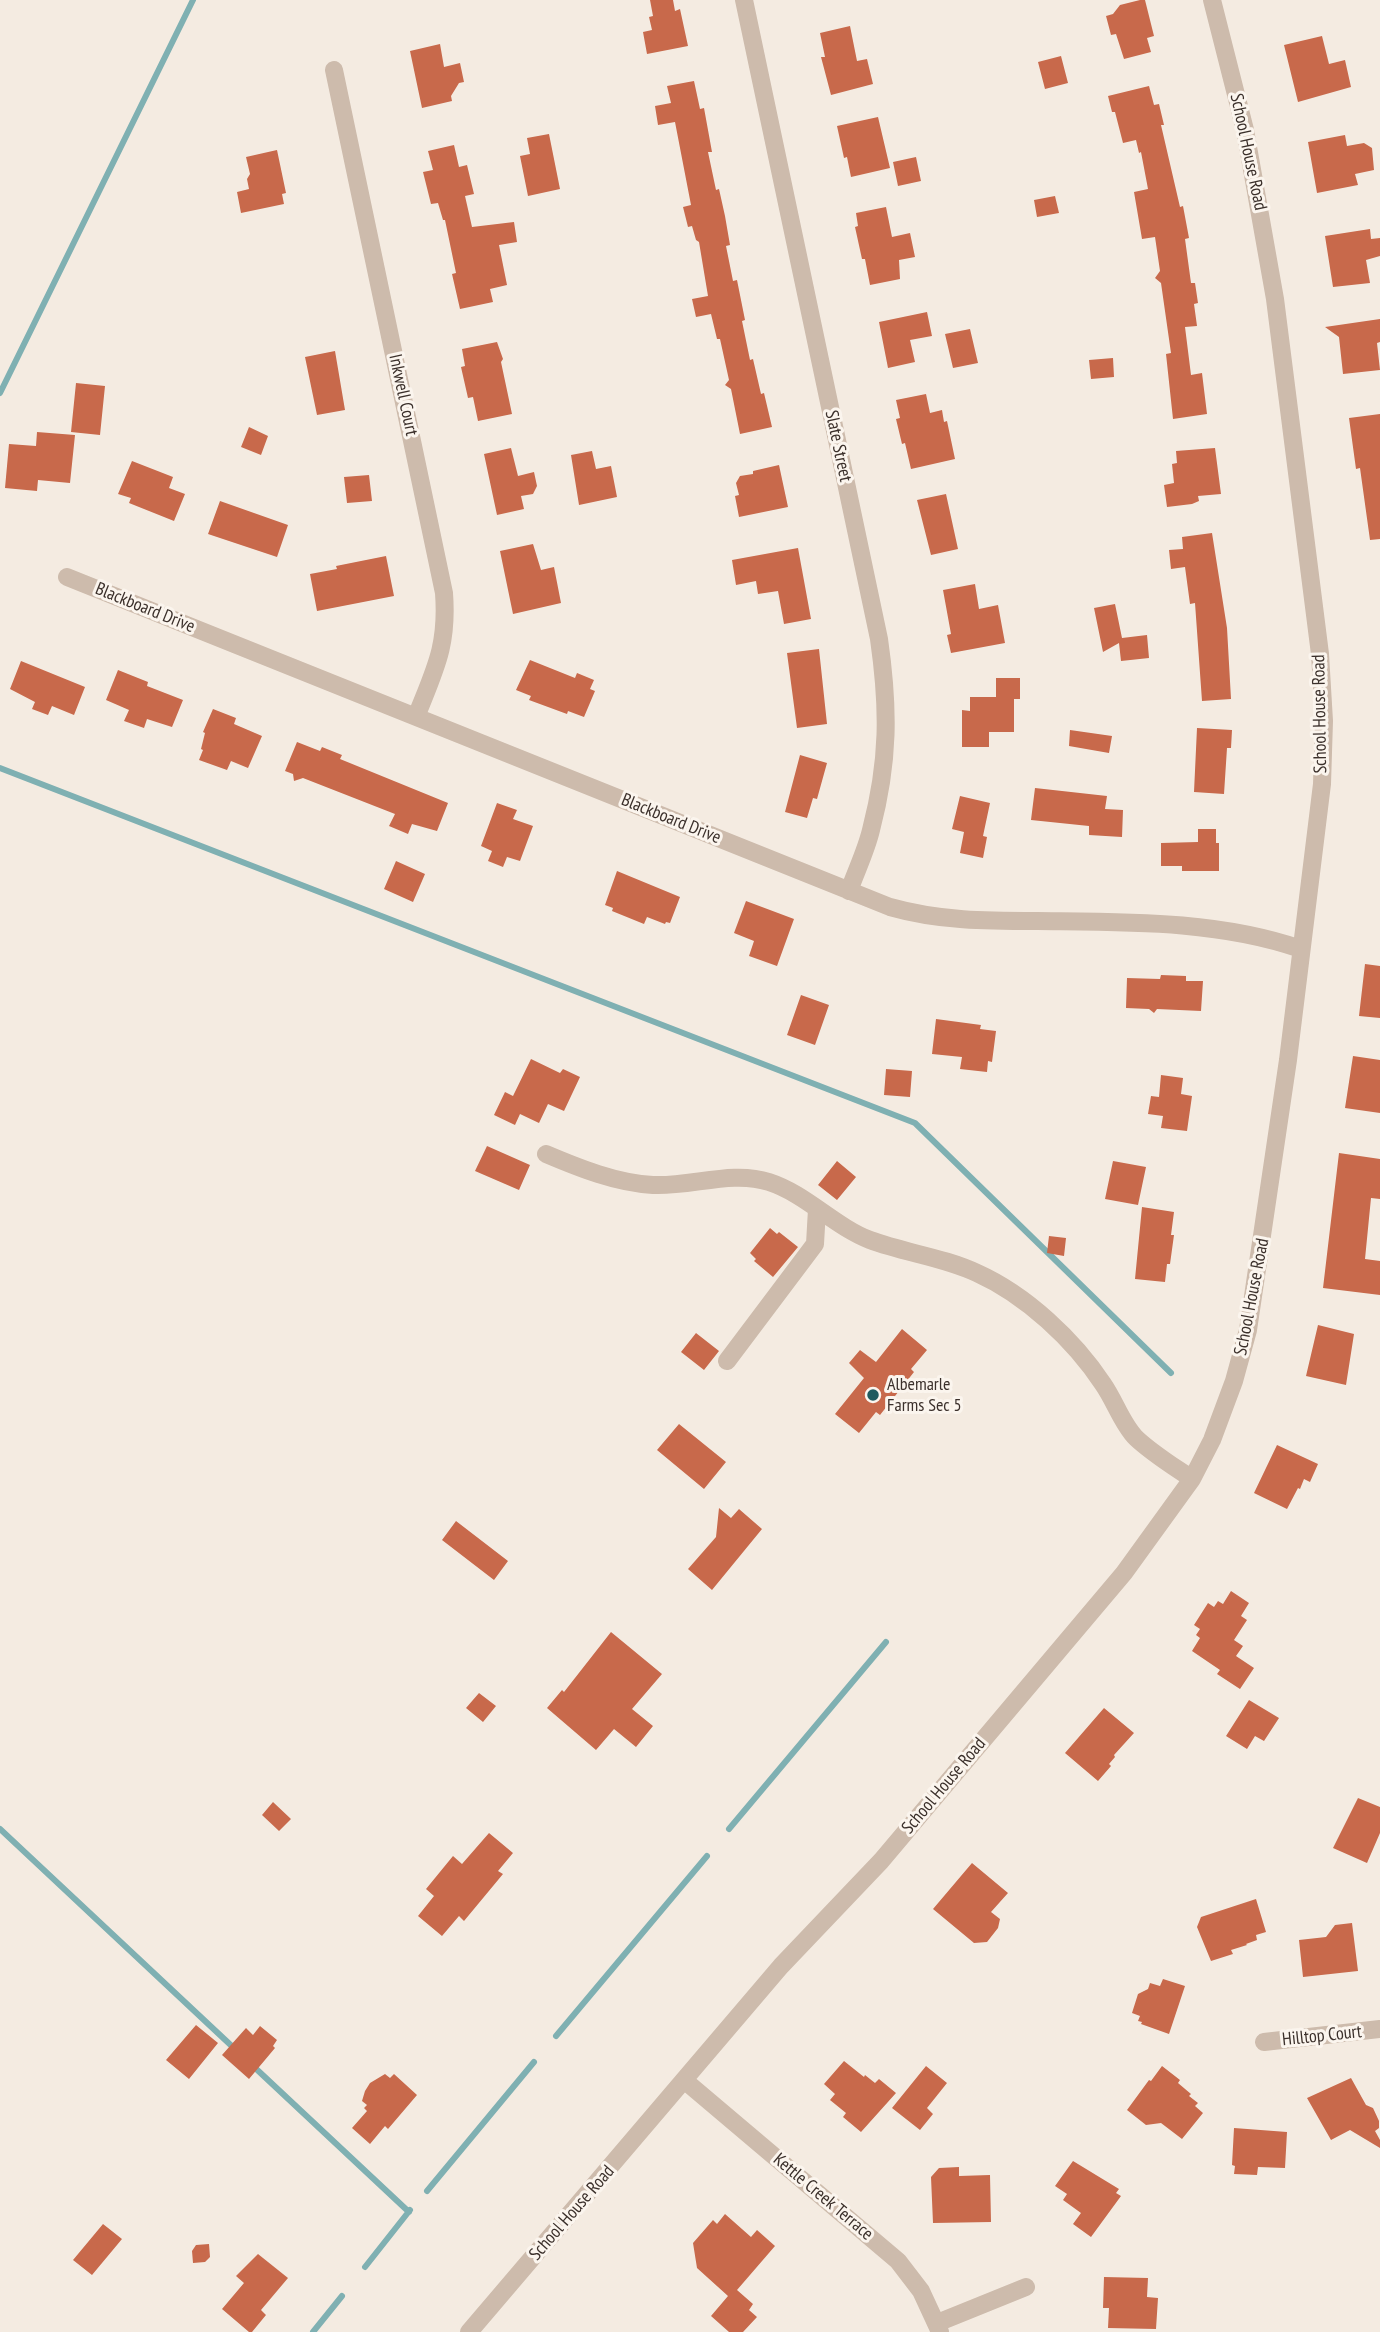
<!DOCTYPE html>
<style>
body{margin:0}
canvas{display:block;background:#f4ebe1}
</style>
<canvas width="1380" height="2332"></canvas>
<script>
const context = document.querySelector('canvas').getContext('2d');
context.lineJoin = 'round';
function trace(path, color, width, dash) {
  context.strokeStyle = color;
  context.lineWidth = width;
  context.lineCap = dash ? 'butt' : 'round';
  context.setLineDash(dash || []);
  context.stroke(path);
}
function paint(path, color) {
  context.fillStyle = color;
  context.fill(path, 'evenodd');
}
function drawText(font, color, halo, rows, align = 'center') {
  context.font = font + ' "PT Sans Narrow",sans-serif';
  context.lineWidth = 6;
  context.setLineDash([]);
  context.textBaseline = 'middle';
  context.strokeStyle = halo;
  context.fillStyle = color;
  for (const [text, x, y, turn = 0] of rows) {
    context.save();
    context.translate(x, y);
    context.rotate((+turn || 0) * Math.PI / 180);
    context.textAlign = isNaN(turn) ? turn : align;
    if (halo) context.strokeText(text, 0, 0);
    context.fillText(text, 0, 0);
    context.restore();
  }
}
trace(new Path2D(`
 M 0,393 L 193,0
 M 0,768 L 915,1123 L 1171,1373
 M 0,1829 L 236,2050
 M 729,1829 L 886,1642
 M 556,2036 L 707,1856
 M 252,2065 L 409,2212
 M 427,2191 L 534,2062
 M 365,2267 L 410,2210
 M 313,2332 L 342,2296`), '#7fb0b2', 6);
paint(new Path2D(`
 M 650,0 L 673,0 L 675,11 L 680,9 L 688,46 L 647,54 L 643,32 L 652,30 L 649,17 L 653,16 Z
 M 1140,0 L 1145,0 L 1154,36 L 1147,38 L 1151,52 L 1124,59 L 1116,34 L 1111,35 L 1106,16 L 1113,14 L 1120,5 Z
 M 850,26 L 857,61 L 867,59 L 873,84 L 831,95 L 821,57 L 825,57 L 820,33 Z
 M 1322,36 L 1329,64 L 1345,60 L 1351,87 L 1298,102 L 1284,45 Z
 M 440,44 L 444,67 L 460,63 L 464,82 L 459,83 L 451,96 L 452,101 L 422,108 L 410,51 Z
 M 1061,56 L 1068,83 L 1045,89 L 1038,62 Z
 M 694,81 L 700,109 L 704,108 L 712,152 L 708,152 L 716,190 L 719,189 L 725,216 L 730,245 L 726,246 L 733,281 L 737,280 L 745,320 L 742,321 L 750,360 L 753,359 L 761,394 L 764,393 L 772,427 L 740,434 L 731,389 L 725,385 L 729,380 L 720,339 L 717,339 L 711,314 L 696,317 L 692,299 L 708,296 L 699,242 L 696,240 L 692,226 L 688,227 L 683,207 L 691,205 L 675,122 L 658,125 L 655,106 L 671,103 L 667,86 Z
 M 1149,86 L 1154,105 L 1159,104 L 1164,125 L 1161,125 L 1180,207 L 1183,206 L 1189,238 L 1185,239 L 1191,283 L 1195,283 L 1198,303 L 1194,304 L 1197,326 L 1185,327 L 1191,375 L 1202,373 L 1207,414 L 1173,419 L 1166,354 L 1171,353 L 1161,283 L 1155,278 L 1160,271 L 1155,237 L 1142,239 L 1134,192 L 1148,189 L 1141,152 L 1139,153 L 1136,140 L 1123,143 L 1115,112 L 1112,112 L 1108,96 Z
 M 878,117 L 890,168 L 851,177 L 847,157 L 844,158 L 837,126 Z
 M 549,134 L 560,189 L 528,196 L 520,156 L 530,154 L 527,138 Z
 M 1345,135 L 1347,146 L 1364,143 L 1372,148 L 1374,170 L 1355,174 L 1358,185 L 1317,193 L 1308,142 Z
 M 454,145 L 459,167 L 467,165 L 474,194 L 465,196 L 472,227 L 514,222 L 517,242 L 499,245 L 507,285 L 490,289 L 493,302 L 460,309 L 452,274 L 456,273 L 445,220 L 443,220 L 438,203 L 431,204 L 423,172 L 433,170 L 428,151 Z
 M 277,150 L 286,193 L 282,194 L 284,204 L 241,213 L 237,192 L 249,189 L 247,179 L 250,174 L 246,157 Z
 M 916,157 L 921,181 L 898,186 L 893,162 Z
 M 1055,196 L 1059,213 L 1037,217 L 1034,200 Z
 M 886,207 L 892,237 L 910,233 L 915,257 L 899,260 L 900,279 L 870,285 L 865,259 L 862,259 L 855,227 L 858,226 L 856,213 Z
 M 1370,229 L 1371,239 L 1380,238 L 1380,256 L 1366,260 L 1370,283 L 1333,287 L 1325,236 Z
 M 927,312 L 932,336 L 910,340 L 915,362 L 888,368 L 879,322 Z
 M 1380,319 L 1380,342 L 1377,343 L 1380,370 L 1343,374 L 1339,337 L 1325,327 Z
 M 970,329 L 978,363 L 953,368 L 945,334 Z
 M 497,342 L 503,359 L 501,362 L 512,414 L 478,421 L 473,397 L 468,398 L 461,367 L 465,366 L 462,349 Z
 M 335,351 L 345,410 L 317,415 L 305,357 Z
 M 1113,358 L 1114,377 L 1091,379 L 1089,360 Z
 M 76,383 L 105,386 L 100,435 L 71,432 Z
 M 926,394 L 930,413 L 942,410 L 944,422 L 947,421 L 955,459 L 911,469 L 905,443 L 902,444 L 896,419 L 900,418 L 896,400 Z
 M 1380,414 L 1380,539 L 1370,540 L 1360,468 L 1356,469 L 1349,418 Z
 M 249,427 L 268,436 L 261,455 L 241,447 Z
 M 37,432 L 75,435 L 70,483 L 38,480 L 37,491 L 5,488 L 9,444 L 36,446 Z
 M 511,448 L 518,476 L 534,472 L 537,486 L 533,494 L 521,496 L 524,509 L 497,515 L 484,454 Z
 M 1215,448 L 1221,494 L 1198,496 L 1199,501 L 1192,504 L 1167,507 L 1164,485 L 1174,483 L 1172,464 L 1177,463 L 1176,451 Z
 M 592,451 L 596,469 L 611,466 L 617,497 L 579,505 L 571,455 Z
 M 132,461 L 173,477 L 169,488 L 185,494 L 174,521 L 129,503 L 131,498 L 118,494 Z
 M 779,465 L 788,507 L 739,517 L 735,496 L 739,495 L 736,483 L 740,476 L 753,474 L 753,471 Z
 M 369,475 L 372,501 L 347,503 L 344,477 Z
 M 946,494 L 958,549 L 931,555 L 917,500 Z
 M 220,501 L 288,525 L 277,557 L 208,534 Z
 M 1212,533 L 1227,628 L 1231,699 L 1202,701 L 1195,603 L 1190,604 L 1185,567 L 1171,569 L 1169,550 L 1183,549 L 1182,537 Z
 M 533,544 L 541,570 L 554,567 L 561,603 L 513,614 L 500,551 Z
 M 798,548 L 811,619 L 784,624 L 778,591 L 758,594 L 756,581 L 736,585 L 732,560 Z
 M 386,556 L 394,596 L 317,611 L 310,574 L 337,569 L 336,566 Z
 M 975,584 L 979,609 L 998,605 L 1005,643 L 951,653 L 947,635 L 951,634 L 943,590 Z
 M 1115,604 L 1122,638 L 1147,635 L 1149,658 L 1121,661 L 1119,643 L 1103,652 L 1094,608 Z
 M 819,649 L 827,724 L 797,728 L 787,653 Z
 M 530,660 L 575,678 L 577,673 L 594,680 L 590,689 L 595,691 L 584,717 L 568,711 L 567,714 L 529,700 L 531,696 L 516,690 Z
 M 21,661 L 85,687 L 74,715 L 52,706 L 48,715 L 32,709 L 35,702 L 10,689 Z
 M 118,670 L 148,682 L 147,686 L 183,700 L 172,727 L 147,719 L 144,728 L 124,721 L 129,710 L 106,700 Z
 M 996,678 L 1020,678 L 1020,699 L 1014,699 L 1014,732 L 989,732 L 989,747 L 962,747 L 962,710 L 970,711 L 970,697 L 996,697 Z
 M 213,709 L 236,718 L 234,724 L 262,736 L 248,768 L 231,761 L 227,770 L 199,760 L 203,750 L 201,749 L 205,733 L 203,732 Z
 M 1197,728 L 1232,730 L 1231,748 L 1227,748 L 1224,794 L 1194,792 Z
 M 1070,730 L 1112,736 L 1109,753 L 1069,746 Z
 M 297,742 L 320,751 L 322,747 L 342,755 L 340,759 L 448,803 L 437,831 L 412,824 L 408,834 L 389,826 L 395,814 L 303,778 L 294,781 L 293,774 L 285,771 Z
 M 800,755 L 827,763 L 817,799 L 813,798 L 807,818 L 785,812 Z
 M 1035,788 L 1107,796 L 1105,809 L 1123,810 L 1122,837 L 1089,835 L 1089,826 L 1031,820 Z
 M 960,796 L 990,803 L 983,836 L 987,837 L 983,858 L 960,853 L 964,832 L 952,829 Z
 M 497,803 L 517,810 L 513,819 L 533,826 L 520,861 L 507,857 L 503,867 L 488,861 L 492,851 L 481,846 Z
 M 1198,829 L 1216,829 L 1216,843 L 1219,843 L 1219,871 L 1182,871 L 1182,866 L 1161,866 L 1161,843 L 1198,842 Z
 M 396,861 L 425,874 L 413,902 L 384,889 Z
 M 617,871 L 680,897 L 670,923 L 666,922 L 665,924 L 647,917 L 644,924 L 612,911 L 613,908 L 605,905 Z
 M 746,901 L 794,919 L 777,966 L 749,956 L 754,941 L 734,933 Z
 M 1365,964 L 1380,966 L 1380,1018 L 1359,1016 Z
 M 1161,975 L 1186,976 L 1186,981 L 1203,981 L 1201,1011 L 1157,1009 L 1154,1013 L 1149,1009 L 1126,1008 L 1127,978 L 1160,979 Z
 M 801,995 L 829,1005 L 815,1045 L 787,1035 Z
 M 936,1019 L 981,1025 L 980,1029 L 996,1031 L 992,1062 L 988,1061 L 987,1072 L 960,1069 L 962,1057 L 932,1054 Z
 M 1353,1056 L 1380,1060 L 1380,1113 L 1345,1108 Z
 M 531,1059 L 560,1073 L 563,1069 L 580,1077 L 564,1111 L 548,1104 L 539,1123 L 520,1114 L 515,1125 L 494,1115 L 505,1092 L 513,1096 Z
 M 886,1069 L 912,1071 L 910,1097 L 884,1095 Z
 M 1161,1075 L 1183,1078 L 1181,1094 L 1192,1096 L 1187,1131 L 1161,1128 L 1163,1116 L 1148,1114 L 1151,1096 L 1159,1097 Z
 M 487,1146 L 530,1165 L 519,1190 L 475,1171 Z
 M 1339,1153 L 1380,1159 L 1380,1199 L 1371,1198 L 1365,1259 L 1380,1261 L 1380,1295 L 1323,1288 Z
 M 837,1161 L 856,1177 L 837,1200 L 818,1185 Z
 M 1113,1161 L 1146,1167 L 1138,1205 L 1105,1199 Z
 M 1142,1207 L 1174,1212 L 1171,1235 L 1174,1235 L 1170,1264 L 1167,1264 L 1165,1282 L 1135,1279 Z
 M 770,1228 L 777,1234 L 779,1232 L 798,1247 L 773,1277 L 754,1261 L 756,1259 L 750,1253 Z
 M 1049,1236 L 1066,1238 L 1064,1256 L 1047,1253 Z
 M 1318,1325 L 1354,1334 L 1346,1385 L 1306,1376 Z
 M 902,1329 L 927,1350 L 911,1369 L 914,1372 L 880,1415 L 876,1412 L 859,1433 L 835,1414 L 864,1378 L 849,1363 L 860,1350 L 876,1362 Z
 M 696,1333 L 719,1351 L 704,1370 L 681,1352 Z
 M 679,1424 L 726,1462 L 704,1489 L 657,1450 Z
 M 1277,1445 L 1318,1464 L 1310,1482 L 1304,1479 L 1300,1489 L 1298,1488 L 1287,1509 L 1254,1493 Z
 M 719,1508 L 731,1518 L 739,1509 L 762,1529 L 712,1590 L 688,1569 L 716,1537 Z
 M 456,1521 L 508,1561 L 494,1580 L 442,1540 Z
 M 1231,1591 L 1249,1603 L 1241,1616 L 1247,1620 L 1234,1640 L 1243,1646 L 1236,1656 L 1254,1668 L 1240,1689 L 1217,1674 L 1220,1670 L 1192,1651 L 1200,1638 L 1196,1635 L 1200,1629 L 1194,1625 L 1208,1603 L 1214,1607 L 1218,1601 L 1223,1604 Z
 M 611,1632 L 662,1674 L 632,1709 L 653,1726 L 636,1747 L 614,1729 L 596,1750 L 547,1708 L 562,1690 L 564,1692 Z
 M 479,1693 L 496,1706 L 483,1722 L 466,1708 Z
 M 1249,1700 L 1279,1718 L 1264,1741 L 1255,1736 L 1247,1749 L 1226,1736 Z
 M 1104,1708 L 1134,1733 L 1114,1755 L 1115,1757 L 1109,1764 L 1111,1766 L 1098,1781 L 1065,1753 Z
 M 1358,1798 L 1380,1807 L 1380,1833 L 1367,1863 L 1333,1848 Z
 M 273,1802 L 291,1819 L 279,1831 L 262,1815 Z
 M 489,1833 L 513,1853 L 498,1871 L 503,1874 L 464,1921 L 459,1916 L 442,1936 L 418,1916 L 434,1896 L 426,1889 L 453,1856 L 462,1864 Z
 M 972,1863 L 1008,1893 L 991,1912 L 1000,1919 L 998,1928 L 987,1942 L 974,1943 L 933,1909 Z
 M 1256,1899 L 1266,1932 L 1256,1935 L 1257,1940 L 1246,1944 L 1247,1945 L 1231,1950 L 1233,1954 L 1211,1961 L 1197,1927 L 1201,1917 Z
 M 1352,1923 L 1358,1971 L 1303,1977 L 1299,1940 L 1326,1937 L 1335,1925 Z
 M 1163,1979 L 1185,1986 L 1169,2034 L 1141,2024 L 1142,2022 L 1138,2021 L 1140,2016 L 1132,2013 L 1138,1994 L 1148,1989 L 1150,1983 L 1160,1986 Z
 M 196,2025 L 218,2043 L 189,2079 L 166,2060 Z
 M 260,2026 L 277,2040 L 273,2046 L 275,2048 L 249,2079 L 222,2055 L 246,2028 L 253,2035 Z
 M 844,2061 L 864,2077 L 865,2075 L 875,2083 L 879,2079 L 896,2093 L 861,2132 L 843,2117 L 846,2113 L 830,2100 L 835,2094 L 824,2084 Z
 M 926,2066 L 947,2083 L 927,2108 L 933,2114 L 920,2130 L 892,2108 Z
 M 1162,2066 L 1180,2080 L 1178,2083 L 1191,2094 L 1189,2096 L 1198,2103 L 1195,2106 L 1203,2113 L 1182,2139 L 1161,2123 L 1146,2125 L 1127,2110 L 1149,2080 L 1151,2081 Z
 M 385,2074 L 390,2078 L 394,2074 L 417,2095 L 388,2129 L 385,2126 L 370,2144 L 352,2128 L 367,2111 L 364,2108 L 367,2105 L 362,2101 L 365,2091 L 370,2083 Z
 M 1351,2078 L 1366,2105 L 1373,2108 L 1379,2121 L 1379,2128 L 1375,2131 L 1380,2140 L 1380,2148 L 1350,2130 L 1331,2140 L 1307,2098 Z
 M 1234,2128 L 1287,2132 L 1285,2168 L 1258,2167 L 1257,2175 L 1234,2174 L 1235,2166 L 1232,2165 Z
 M 1073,2161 L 1119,2189 L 1116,2193 L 1121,2196 L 1091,2237 L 1073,2224 L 1081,2213 L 1063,2200 L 1067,2194 L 1055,2186 Z
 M 959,2167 L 959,2176 L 990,2175 L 991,2222 L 933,2223 L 931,2177 L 939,2168 Z
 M 725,2214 L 751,2237 L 757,2230 L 775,2246 L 737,2290 L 753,2304 L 749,2310 L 757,2317 L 743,2332 L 729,2332 L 711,2316 L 728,2296 L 697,2268 L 693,2243 L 713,2220 L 717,2224 Z
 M 103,2224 L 122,2239 L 92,2275 L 73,2260 Z
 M 209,2244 L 210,2257 L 205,2262 L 193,2263 L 192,2251 L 196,2245 Z
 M 258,2254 L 288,2278 L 261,2310 L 266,2315 L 252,2332 L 249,2332 L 222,2309 L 244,2283 L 236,2276 Z
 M 1104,2277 L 1148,2278 L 1147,2297 L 1158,2298 L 1156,2329 L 1108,2328 L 1109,2308 L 1103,2308 Z`), '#c8694b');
trace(new Path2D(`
 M 744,0 L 879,639 C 889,709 889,761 871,830 C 866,851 856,871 849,891
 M 334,70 L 444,593 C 448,646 435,669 416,717
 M 67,577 L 890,907 C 939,921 987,921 1037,921 C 1125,922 1217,920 1301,949
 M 546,1154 C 579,1168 616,1183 653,1185 C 691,1187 732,1170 769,1182 C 806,1194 834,1226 870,1240 C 905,1253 943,1257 977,1273 C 1026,1295 1074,1340 1103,1384 C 1115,1401 1122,1424 1136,1438 C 1153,1454 1173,1466 1192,1479
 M 727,1361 L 815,1244 L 817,1209
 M 1264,2042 L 1380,2029
 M 684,2080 L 898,2261 L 921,2291 L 940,2332
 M 937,2323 L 1026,2287
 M 469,2332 L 781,1966 L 881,1861 L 1124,1573 L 1192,1479 L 1212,1440 L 1234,1381 L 1248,1330 L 1288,1060 L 1322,784 L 1324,721 L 1320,654 L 1275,299 L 1245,130 L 1212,0`), '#cdbbac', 18);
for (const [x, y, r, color] of [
 [873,1395,7,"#1f5a5e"]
]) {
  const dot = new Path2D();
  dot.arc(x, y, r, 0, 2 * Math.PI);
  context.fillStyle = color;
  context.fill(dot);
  trace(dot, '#fbf5ee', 2.5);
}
drawText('18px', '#3b302b', '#fbf5ee', [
 ["School House Road",1248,152,78],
 ["Inkwell Court",403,395,78],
 ["Slate Street",838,446,78],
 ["Blackboard Drive",145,608,22],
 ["School House Road",1320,714,-91],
 ["Blackboard Drive",671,819,22],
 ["School House Road",1252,1297,-79],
 ["School House Road",944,1786,-50],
 ["Hilltop Court",1322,2036,-6],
 ["Kettle Creek Terrace",823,2197,40],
 ["School House Road",572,2213,-49]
]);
drawText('18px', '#3b302b', '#fbf5ee', [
 ["Albemarle",887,1385],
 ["Farms Sec 5",887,1406]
], 'left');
</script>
